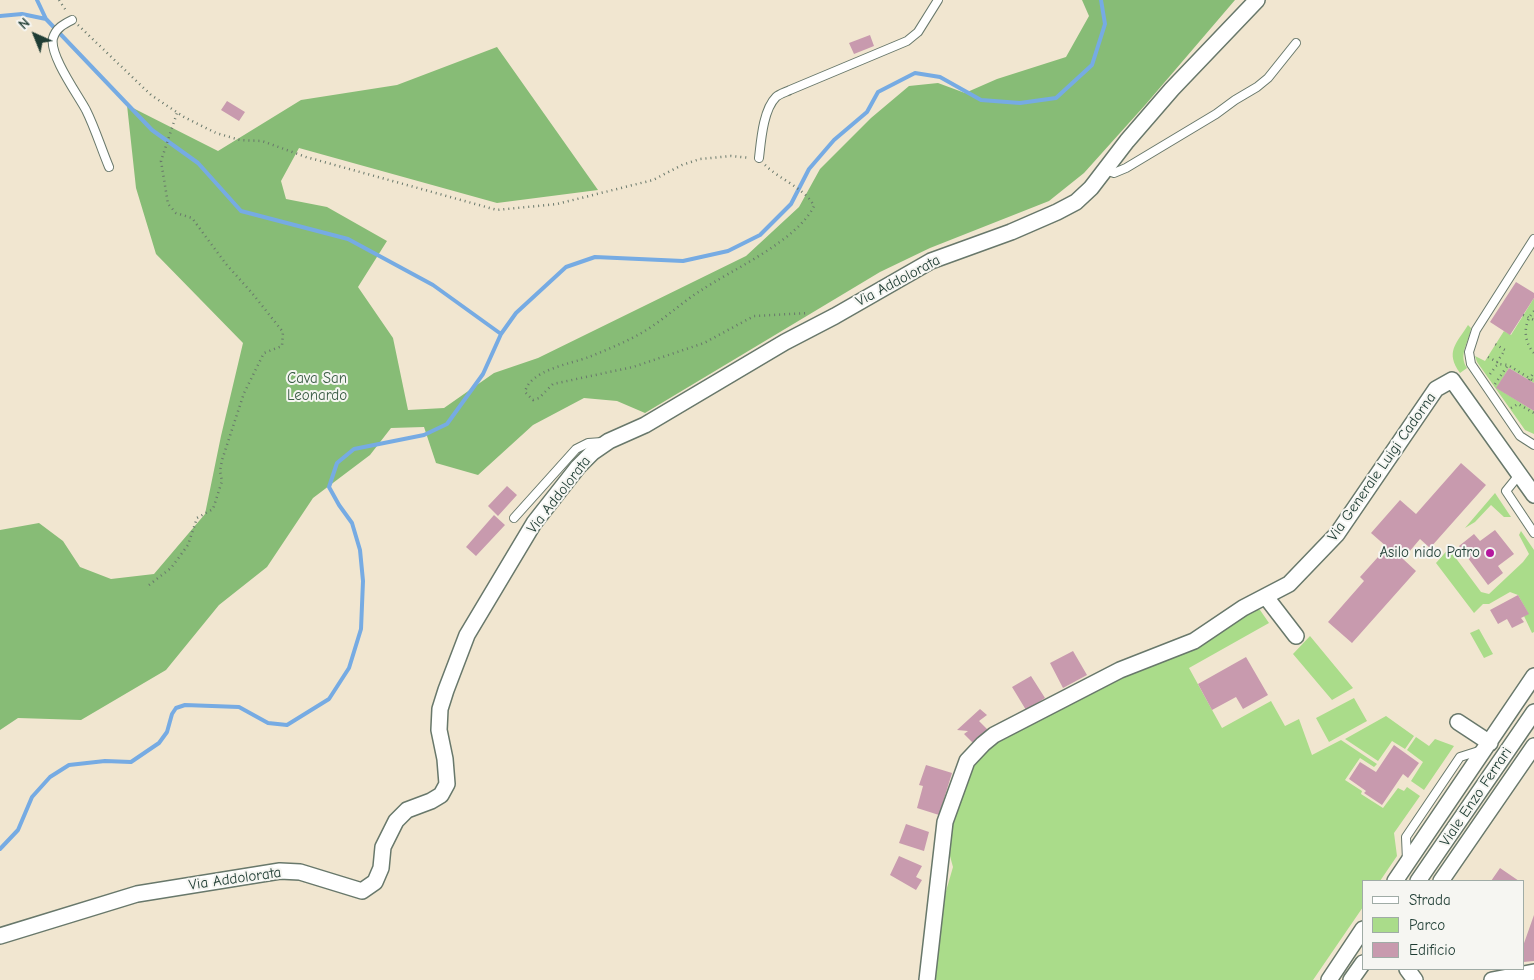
<!DOCTYPE html>
<style>
body{margin:0}
#map{position:relative;width:1534px;height:980px;overflow:hidden;background:#f1e6d0;font-family:"Comic Neue",sans-serif}
canvas{display:block}
.legend{position:absolute;left:1362px;top:880px;width:162px;height:90px;box-sizing:border-box;background:#f6f6f2;border:1px solid #a0aca6;margin:0;padding:6px 9px;list-style:none;font-size:15px;color:#1f3d34}
.legend li{display:flex;align-items:center;gap:10px;height:25px}
.legend b{width:25px;border:1px solid #a0aca6}
.north{position:absolute;left:10px;top:10px;width:50px;height:50px;-webkit-text-stroke:4px #f6f6f2;paint-order:stroke;rotate:316deg;font-size:14px;font-weight:700;line-height:20px;text-align:center;color:#1f3d34}
.north::after{content:'';display:block;margin:auto;width:18px;height:22px;background:#1f3d34;clip-path:polygon(50% 0,100% 100%,50% 72%,0 100%)}
</style>
<div id="map">
<canvas width="1534" height="980"></canvas>
<ul class="legend">
<li><b style="height:6px;background:#fff"></b>Strada</li>
<li><b style="height:14px;background:#aadc8a"></b>Parco</li>
<li><b style="height:14px;background:#c89aae"></b>Edificio</li>
</ul>
<div class="north">N</div>
</div>
<script>
const context = document.querySelector('canvas').getContext('2d');
context.lineJoin = 'round';
function paint(path, color) {
  context.fillStyle = color;
  context.fill(path, 'evenodd');
}
function trace(path, color, width, dash) {
  context.strokeStyle = color;
  context.lineWidth = width;
  context.lineCap = dash ? 'butt' : 'round';
  context.setLineDash(dash || []);
  context.stroke(path);
}
function drawText(font, color, halo, rows, align = 'center') {
  context.font = font + ' "Comic Neue",sans-serif';
  context.lineWidth = 4;
  context.setLineDash([]);
  context.textBaseline = 'middle';
  context.strokeStyle = halo;
  context.fillStyle = color;
  for (const [text, x, y, turn = 0] of rows) {
    context.save();
    context.translate(x, y);
    context.rotate((+turn || 0) * Math.PI / 180);
    context.textAlign = isNaN(turn) ? turn : align;
    if (halo) context.strokeText(text, 0, 0);
    context.fillText(text, 0, 0);
    context.restore();
  }
}
paint(new Path2D(`
 M 1534,298 L 1534,383 L 1509,368 L 1497,388 L 1534,411 L 1534,434 L 1525,430 L 1477,362 L 1475,356 L 1485,361 L 1504,331 L 1511,335 Z
 M 1468,325 L 1471,328 C 1469,343 1458,354 1467,368 L 1460,373 C 1445,352 1456,344 1468,325 Z
 M 1495,493 L 1511,517 L 1504,517 L 1491,505 L 1475,522 L 1465,528 Z
 M 1521,531 L 1534,550 L 1534,632 L 1532,633 L 1524,616 L 1528,613 L 1518,595 L 1510,592 L 1489,604 L 1483,604 L 1474,613 L 1436,563 L 1451,546 L 1452,553 L 1481,592 L 1489,594 L 1523,562 L 1529,554 L 1519,535 Z
 M 1254,608 L 1260,610 L 1269,623 L 1189,668 L 1222,728 L 1271,701 L 1285,726 L 1299,719 L 1312,755 L 1341,740 L 1377,764 L 1374,767 L 1360,758 L 1345,780 L 1362,791 L 1361,794 L 1383,808 L 1398,788 L 1404,791 L 1407,787 L 1420,796 L 1394,833 L 1397,856 L 1380,881 L 1363,881 L 1363,907 L 1313,980 L 931,980 L 942,905 L 953,867 L 948,849 L 954,809 L 978,758 L 986,747 Z
 M 1479,629 L 1493,654 L 1484,658 L 1470,633 Z
 M 1310,636 L 1353,688 L 1332,700 L 1293,654 Z
 M 1354,698 L 1367,721 L 1329,742 L 1316,718 Z
 M 1386,716 L 1414,736 L 1405,749 L 1392,741 L 1378,761 L 1345,739 Z
 M 1416,737 L 1429,746 L 1435,739 L 1454,746 L 1424,790 L 1411,781 L 1423,762 L 1407,750 Z`), '#aadc8a');
paint(new Path2D(`
 M 1082,0 L 1235,0 L 1146,104 L 1084,173 L 1049,201 L 930,248 L 880,272 L 645,413 L 617,401 L 584,398 L 533,425 L 478,475 L 436,463 L 424,427 L 391,428 L 370,455 L 313,498 L 267,567 L 219,605 L 166,670 L 81,720 L 18,718 L 0,730 L 0,530 L 39,523 L 63,541 L 80,567 L 111,579 L 154,574 L 205,514 L 221,436 L 243,343 L 156,254 L 136,188 L 127,105 L 218,151 L 301,100 L 397,85 L 497,47 L 598,190 L 497,203 L 299,148 L 281,181 L 286,199 L 327,207 L 387,241 L 358,287 L 393,338 L 408,410 L 444,408 L 494,373 L 538,358 L 746,256 L 799,207 L 820,169 L 871,118 L 909,86 L 938,83 L 965,93 L 997,79 L 1066,57 L 1089,16 Z`), '#87bc76');
trace(new Path2D(`
 M 37,0 L 46,19
 M 0,16 L 22,14 L 46,19 L 152,130 L 198,163 L 241,211 L 348,239 L 433,285 L 501,334
 M 0,849 L 18,830 L 32,797 L 50,777 L 69,765 L 105,761 L 131,762 L 159,743 L 167,732 L 172,714 L 176,708 L 185,705 L 239,707 L 268,723 L 287,725 L 329,699 L 349,668 L 361,629 L 363,581 L 360,550 L 352,523 L 339,505 L 329,487 L 337,463 L 354,449 L 424,435 L 447,424 L 483,374 L 501,334 L 516,313 L 566,267 L 595,257 L 683,261 L 728,251 L 760,235 L 791,204 L 809,169 L 834,140 L 867,112 L 878,92 L 915,73 L 940,77 L 981,100 L 1020,103 L 1056,98 L 1092,65 L 1105,24 L 1101,0`), '#76abe3', 4);
paint(new Path2D(`
 M 870,35 L 874,46 L 854,54 L 849,43 Z
 M 227,101 L 245,112 L 239,121 L 221,110 Z
 M 1516,282 L 1534,293 L 1534,298 L 1510,335 L 1490,322 Z
 M 1509,368 L 1534,383 L 1534,411 L 1496,388 Z
 M 1461,463 L 1486,485 L 1430,548 L 1420,539 L 1403,559 L 1416,571 L 1352,643 L 1328,622 L 1364,581 L 1360,577 L 1387,547 L 1371,533 L 1400,500 L 1416,514 Z
 M 507,486 L 517,495 L 498,516 L 488,506 Z
 M 494,515 L 505,525 L 476,556 L 466,547 Z
 M 1495,530 L 1514,554 L 1498,566 L 1503,573 L 1488,585 L 1459,546 L 1474,534 L 1480,541 Z
 M 1518,595 L 1529,614 L 1521,618 L 1524,622 L 1512,628 L 1507,619 L 1498,624 L 1490,610 Z
 M 1073,651 L 1087,675 L 1063,688 L 1050,663 Z
 M 1246,657 L 1268,695 L 1243,709 L 1236,697 L 1212,710 L 1198,684 Z
 M 1031,676 L 1045,698 L 1026,710 L 1012,687 Z
 M 980,709 L 987,715 L 979,721 L 991,733 L 976,746 L 964,734 L 968,731 L 957,730 Z
 M 1394,745 L 1419,763 L 1408,778 L 1403,774 L 1382,805 L 1364,793 L 1366,791 L 1349,779 L 1360,762 L 1376,772 Z
 M 926,765 L 952,773 L 939,815 L 917,808 L 923,786 L 919,785 Z
 M 906,824 L 929,832 L 924,851 L 899,843 Z
 M 899,856 L 922,866 L 916,877 L 922,880 L 916,890 L 890,875 Z
 M 1500,868 L 1519,881 L 1491,881 Z
 M 1534,915 L 1534,961 L 1523,962 L 1523,946 Z`), '#c89aae');
const service = new Path2D(`
 M 72,20 C 64,24 56,28 53,38 C 49,55 78,95 86,110 C 95,128 101,148 109,167
 M 759,158 C 761,141 763,110 776,97 C 779,94 786,92 790,90 L 907,41 L 918,32 L 938,0
 M 1105,170 L 1114,173 L 1126,168 L 1216,114 L 1235,100 L 1257,87 L 1268,78 L 1296,43
 M 1534,239 L 1476,330 L 1469,352 L 1471,364 L 1520,436 L 1534,445
 M 1519,475 L 1506,491 L 1534,533
 M 514,518 L 576,449 L 588,443 L 602,442
 M 1407,860 L 1406,837 L 1460,757 L 1482,750`);
const minor = new Path2D(`
 M 1266,597 L 1296,636
 M 1458,722 L 1490,743
 M 1395,881 L 1534,676
 M 1418,881 L 1534,712
 M 1441,881 L 1534,746
 M 0,936 L 137,894 L 280,871 L 300,872 L 362,891 L 375,882 L 381,868 L 383,847 L 396,821 L 407,810 L 431,801 L 441,795 L 447,784 L 445,759 L 439,730 L 440,709 L 446,690 L 467,635 L 534,523 L 578,467 L 593,452 L 609,441 L 645,425 L 785,342 L 835,316 L 931,261 L 1011,232 L 1057,212 L 1076,202 L 1091,188 L 1127,141 L 1172,89 L 1257,0
 M 1407,969 L 1415,980
 M 927,980 L 945,822 L 967,761 L 983,744 L 994,735 L 1120,670 L 1194,641 L 1243,608 L 1289,584 L 1337,534 L 1436,389 L 1452,380 L 1534,495
 M 1329,980 L 1363,929
 M 1351,980 L 1363,963
 M 1492,980 L 1534,972`);
trace(service, '#68786b', 10);
trace(minor, '#68786b', 18);
trace(new Path2D(`
 M 59,0 L 67,12
 M 78,25 L 151,95 L 184,117 L 216,133 L 240,140 L 262,141 L 306,157 L 497,210 L 557,204 L 653,180 L 682,165 L 700,159 L 731,156 L 750,158
 M 765,165 C 779,179 806,189 814,206 C 797,241 733,269 700,291 C 684,301 670,314 654,325 C 634,339 611,348 589,357 C 570,364 530,370 525,392 L 533,400 L 539,398 L 553,384 L 633,367 L 704,343 L 754,316 L 809,313
 M 1534,311 C 1523,323 1523,341 1534,353
 M 1523,315 L 1534,320
 M 1488,357 L 1497,362 L 1505,350 L 1495,344
 M 1490,374 L 1496,366 L 1499,364 L 1508,365 L 1534,381
 M 1529,380 L 1534,372
 M 1495,384 L 1508,365
 M 1511,408 L 1518,404 L 1534,413
 M 149,585 L 171,568 L 188,545 L 197,518 L 213,509 L 222,481 L 220,471 L 222,460 L 244,393 L 264,353 L 282,346 L 283,332 L 252,293 L 226,264 L 192,218 L 176,213 L 168,204 L 161,161 L 177,113`), '#68786b', 2.5, [1, 4]);
trace(service, '#fff', 8);
trace(minor, '#fff', 15);
for (const [x, y, r, color] of [
 [1490,553,5,"#b5179e"]
]) {
  const dot = new Path2D();
  dot.arc(x, y, r, 0, 2 * Math.PI);
  context.fillStyle = color;
  context.fill(dot);
  trace(dot, '#f6f6f2', 2);
}
drawText('15px', '#1f3d34', '#f6f6f2', [
 ["Via Addolorata",898,281,-28],
 ["Via Generale Luigi Cadorna",1382,467,-55],
 ["Via Addolorata",559,495,-52],
 ["Viale Enzo Ferrari",1476,797,-56],
 ["Via Addolorata",235,879,-8]
]);
drawText('15px', '#3b5d45', '#f6f6f2', [
 ["Cava San",317,379],
 ["Leonardo",317,396]
]);
drawText('15px', '#1f3d34', '#f6f6f2', [
 ["Asilo nido Patro",1480,553]
], 'right');
</script>
